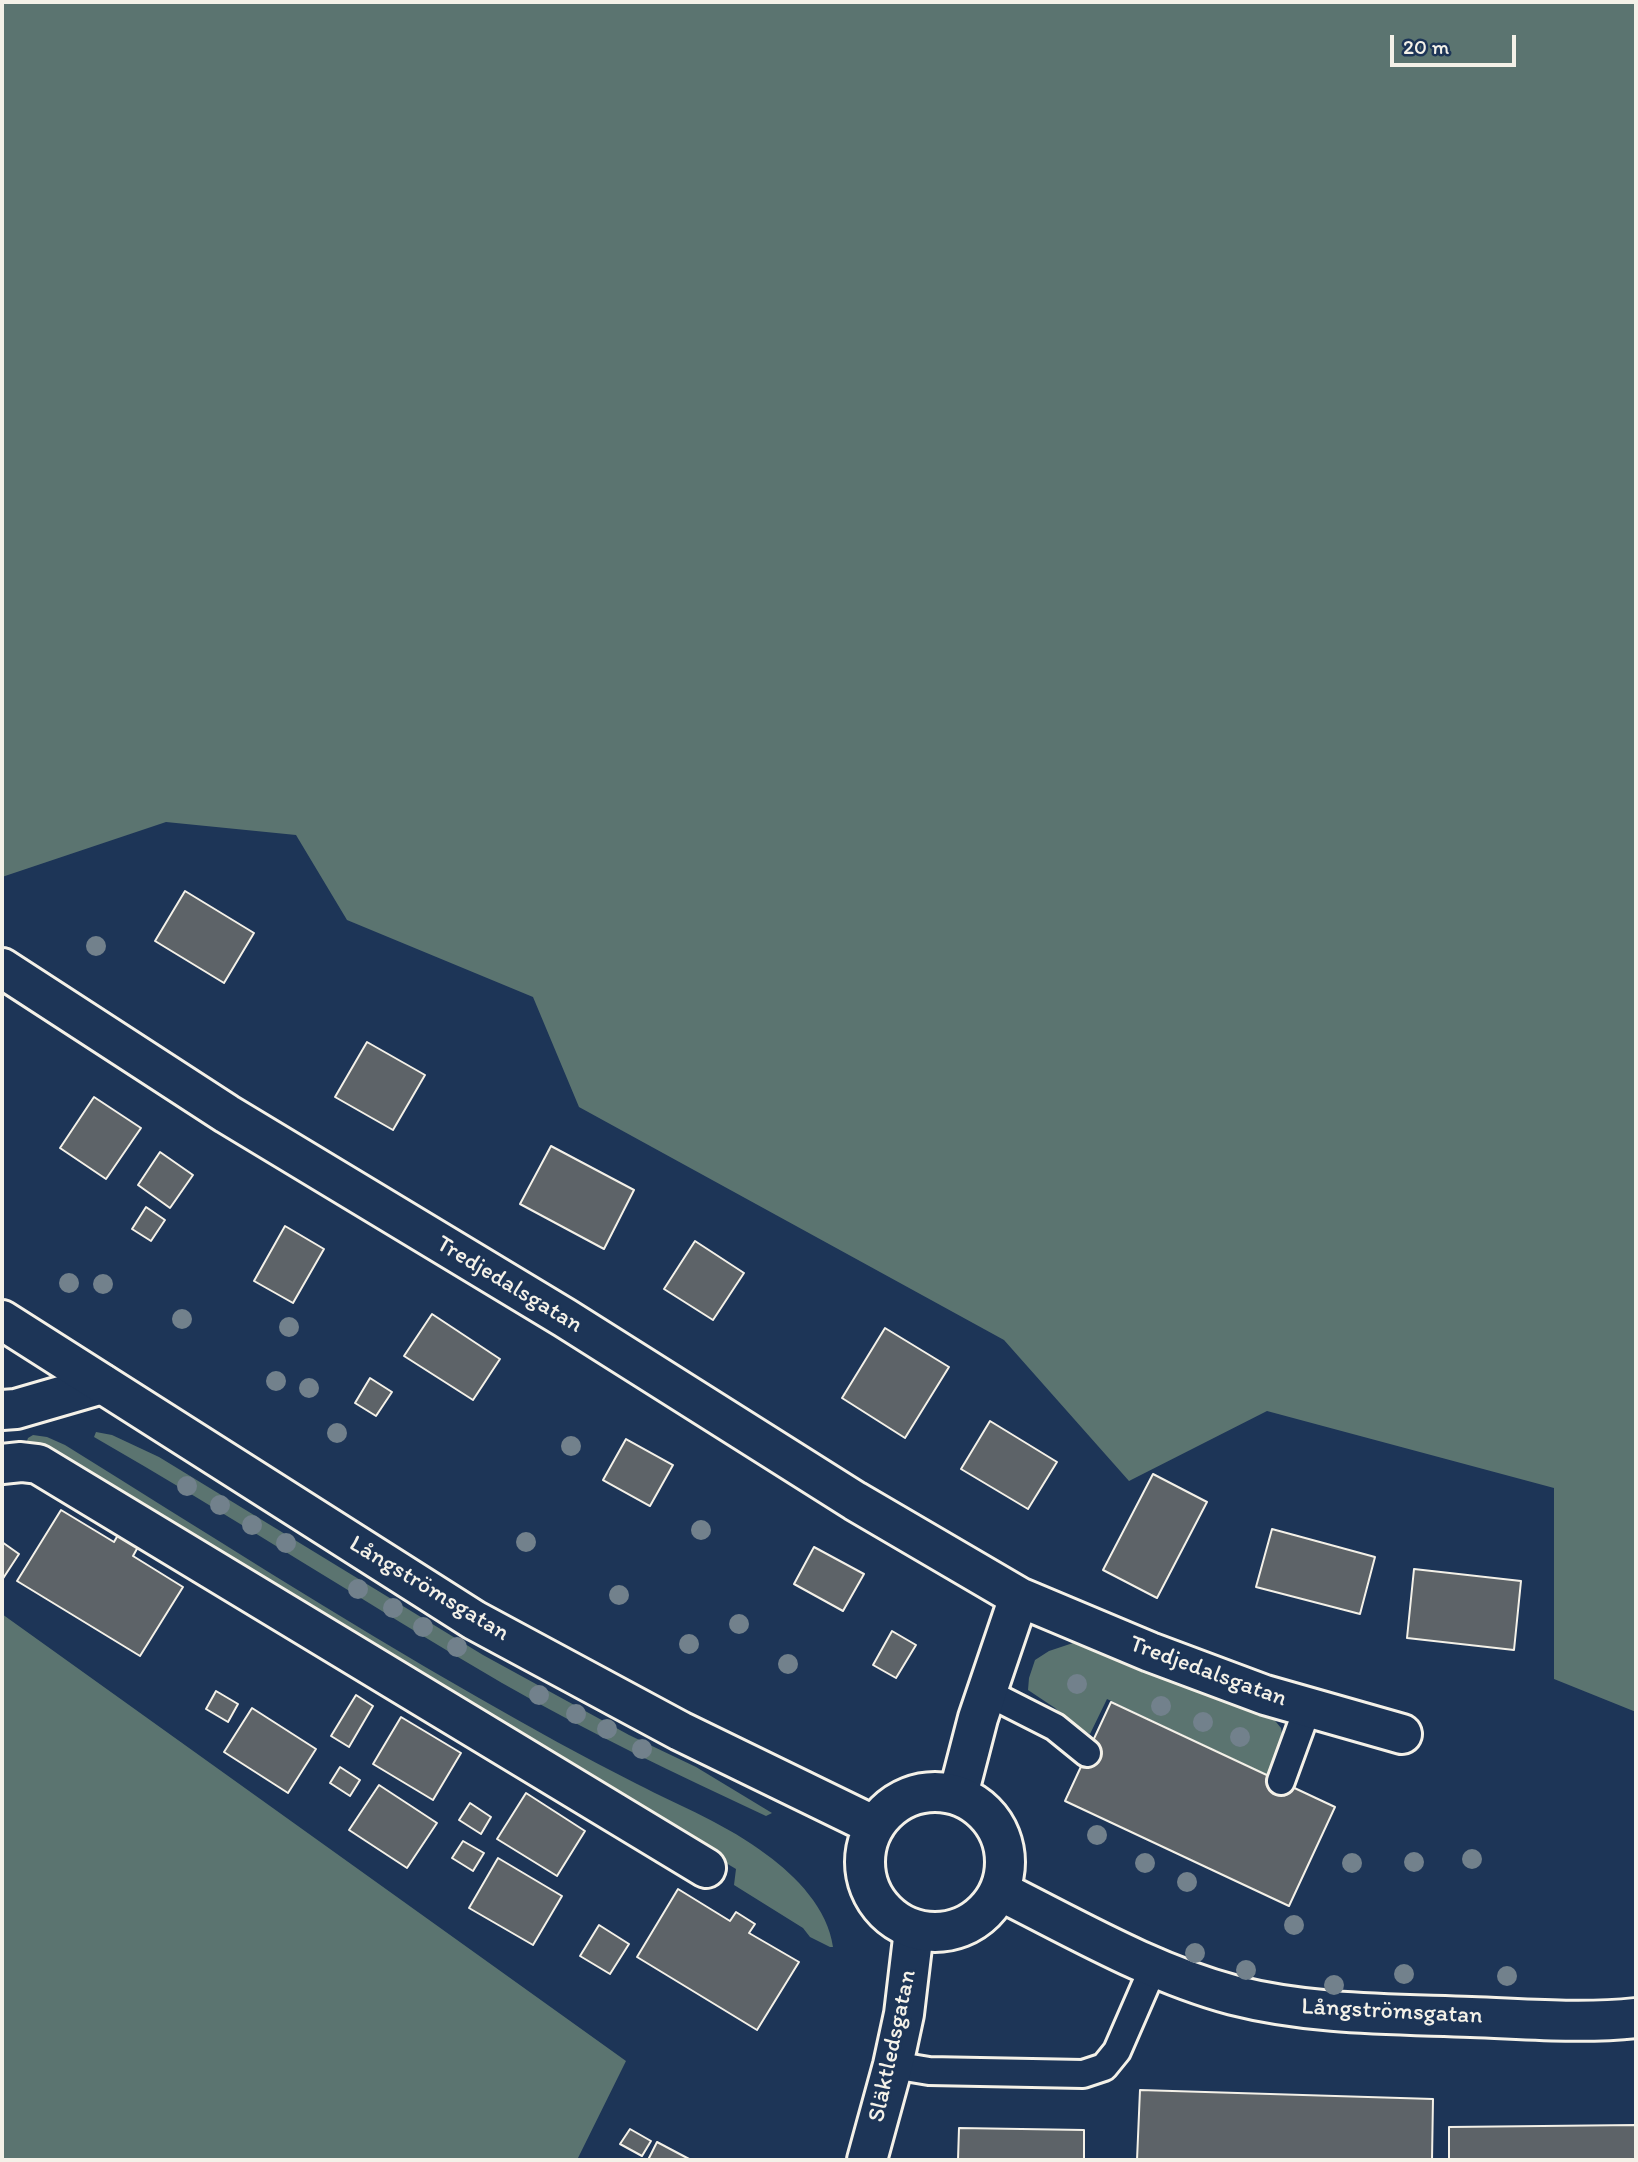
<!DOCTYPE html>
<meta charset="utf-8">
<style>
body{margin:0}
#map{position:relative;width:1638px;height:2162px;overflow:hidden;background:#1d3557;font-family:Itim,sans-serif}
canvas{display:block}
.frame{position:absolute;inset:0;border:4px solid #f4f1e8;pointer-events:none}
.scale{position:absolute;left:1390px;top:35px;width:126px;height:32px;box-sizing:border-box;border:4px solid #f4f1e8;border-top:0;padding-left:9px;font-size:21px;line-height:24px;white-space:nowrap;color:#f4f1e8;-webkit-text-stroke:5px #1d3557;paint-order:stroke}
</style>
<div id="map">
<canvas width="1638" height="2162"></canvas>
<div class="frame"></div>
<div class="scale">20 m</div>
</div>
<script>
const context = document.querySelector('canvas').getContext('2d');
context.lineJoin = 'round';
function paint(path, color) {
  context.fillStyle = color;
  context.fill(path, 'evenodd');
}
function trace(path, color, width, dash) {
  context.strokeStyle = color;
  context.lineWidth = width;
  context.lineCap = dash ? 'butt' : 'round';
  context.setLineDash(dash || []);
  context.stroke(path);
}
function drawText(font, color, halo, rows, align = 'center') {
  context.font = font + ' Itim,sans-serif';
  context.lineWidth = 5;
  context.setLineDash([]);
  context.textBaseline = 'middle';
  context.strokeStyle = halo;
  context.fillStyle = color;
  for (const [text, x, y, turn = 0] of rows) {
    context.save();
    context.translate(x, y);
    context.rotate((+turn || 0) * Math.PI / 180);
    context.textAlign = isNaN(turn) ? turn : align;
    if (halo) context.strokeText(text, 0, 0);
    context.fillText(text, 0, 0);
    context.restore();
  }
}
paint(new Path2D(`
 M 2,2 L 1636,2 L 1636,1712 L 1554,1679 L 1554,1488 L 1267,1411 L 1129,1481 L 1004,1340 L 579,1107 L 533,997 L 347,920 L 296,835 L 166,822 L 2,877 Z
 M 96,1432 L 112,1435 L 159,1457 L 483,1655 L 629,1735 L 696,1767 L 772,1813 L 766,1816 C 677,1774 587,1732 502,1683 C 365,1603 232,1516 94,1437 Z
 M 33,1435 L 47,1437 L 65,1445 C 202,1530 339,1618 479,1698 C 531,1728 584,1757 637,1784 C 680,1806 728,1825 767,1855 C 796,1876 828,1909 833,1947 L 830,1947 L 810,1937 L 803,1928 L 734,1885 L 736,1869 L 26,1444 L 28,1438 Z
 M 2,1614 L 626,2061 L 577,2160 L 2,2160 Z
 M 1073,1643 L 1223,1701 L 1272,1717 L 1281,1728 L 1283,1739 L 1272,1777 L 1107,1699 L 1090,1734 L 1072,1725 L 1055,1708 L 1028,1690 L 1029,1678 L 1035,1660 L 1049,1651 Z`), '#5b7470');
const building = new Path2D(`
 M 185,891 L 254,933 L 224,983 L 155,941 Z
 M 367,1042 L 425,1075 L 393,1130 L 335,1097 Z
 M 94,1097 L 141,1128 L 106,1179 L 60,1148 Z
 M 551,1146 L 634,1190 L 604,1249 L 520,1204 Z
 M 160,1152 L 193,1175 L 170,1208 L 138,1185 Z
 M 146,1207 L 165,1220 L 151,1241 L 132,1229 Z
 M 285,1226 L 324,1249 L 293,1303 L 254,1281 Z
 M 695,1241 L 744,1273 L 713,1320 L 664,1289 Z
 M 432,1314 L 500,1359 L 473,1400 L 404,1356 Z
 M 885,1328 L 949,1367 L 905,1438 L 842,1398 Z
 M 370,1378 L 392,1392 L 376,1416 L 355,1403 Z
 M 990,1421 L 1057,1462 L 1028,1509 L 961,1469 Z
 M 626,1439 L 673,1465 L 650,1506 L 603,1480 Z
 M 1153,1474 L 1207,1502 L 1157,1598 L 1103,1570 Z
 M 61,1510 L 114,1542 L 118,1535 L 138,1547 L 133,1556 L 183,1587 L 140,1656 L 17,1581 Z
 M 1272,1529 L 1375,1557 L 1360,1614 L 1256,1587 Z
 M 2,1542 L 19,1554 L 2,1580 Z
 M 814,1547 L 864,1574 L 843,1611 L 794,1584 Z
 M 1414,1569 L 1521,1581 L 1514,1650 L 1407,1638 Z
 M 892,1631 L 916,1645 L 896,1678 L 873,1665 Z
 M 216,1691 L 238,1704 L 228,1722 L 206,1709 Z
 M 356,1695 L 373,1706 L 349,1747 L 331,1736 Z
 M 1111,1702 L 1335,1807 L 1289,1906 L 1065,1801 Z
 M 252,1708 L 316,1749 L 288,1793 L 224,1752 Z
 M 401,1717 L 461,1753 L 433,1800 L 373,1764 Z
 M 340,1767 L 360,1780 L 350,1796 L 330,1783 Z
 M 379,1785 L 437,1823 L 407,1868 L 349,1830 Z
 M 526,1793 L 585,1831 L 557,1876 L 497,1839 Z
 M 470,1803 L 491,1817 L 481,1834 L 459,1820 Z
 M 463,1841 L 484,1853 L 473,1871 L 452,1858 Z
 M 498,1858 L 562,1896 L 533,1945 L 469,1908 Z
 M 678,1889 L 730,1921 L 736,1912 L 755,1924 L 749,1933 L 799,1962 L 757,2030 L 637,1957 Z
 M 599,1925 L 629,1944 L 610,1974 L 580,1956 Z
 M 1140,2090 L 1433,2099 L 1432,2160 L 1137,2160 Z
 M 1636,2125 L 1636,2160 L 1449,2160 L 1449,2127 Z
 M 959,2128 L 1084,2130 L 1084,2160 L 958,2160 Z
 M 630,2129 L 651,2141 L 642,2156 L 620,2144 Z
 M 657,2142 L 691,2160 L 648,2160 Z`);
paint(building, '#5d6368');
trace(building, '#f4f1e8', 2);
const service = new Path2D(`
 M 986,1692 L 1055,1727 L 1087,1753
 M 1281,1781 L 1308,1707
 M 893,2065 L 929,2071 L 1083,2074 L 1104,2067 L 1117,2051 L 1154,1966`);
const minor = new Path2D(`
 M 2,968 L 227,1114 L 565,1318 L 855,1501 L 1019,1597 L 1150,1652 L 1265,1695 L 1402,1734
 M 2,1410 L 16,1409 L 102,1384
 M 2,1464 L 21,1462 L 38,1464 L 706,1868
 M 958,1795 L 978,1718 L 1019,1597
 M 867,2160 L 893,2065 L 904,2014 L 914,1930`);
const tertiary = new Path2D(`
 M 2,1320 L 474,1620 L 680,1731 L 875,1826
 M865 1862a70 70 0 1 1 140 0a70 70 0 1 1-140 0Z
 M 1000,1891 C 1076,1929 1151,1973 1233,1995 C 1311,2015 1392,2014 1471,2017 C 1526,2019 1582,2024 1636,2018`);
trace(service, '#f4f1e8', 32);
trace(minor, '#f4f1e8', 44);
trace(tertiary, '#f4f1e8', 44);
trace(service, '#1d3557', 26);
trace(minor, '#1d3557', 38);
trace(tertiary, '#1d3557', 38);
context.fillStyle = '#72818c';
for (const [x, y] of [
 [96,946],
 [69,1283],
 [103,1284],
 [182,1319],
 [289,1327],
 [276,1381],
 [309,1388],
 [337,1433],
 [571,1446],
 [187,1486],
 [220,1505],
 [252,1525],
 [701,1530],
 [526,1542],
 [286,1543],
 [358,1589],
 [619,1595],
 [393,1608],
 [739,1624],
 [423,1627],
 [689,1644],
 [457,1647],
 [788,1664],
 [1077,1684],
 [539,1695],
 [1161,1706],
 [576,1714],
 [1203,1722],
 [607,1729],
 [1240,1737],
 [642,1749],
 [1097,1835],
 [1472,1859],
 [1414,1862],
 [1145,1863],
 [1352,1863],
 [1187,1882],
 [1294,1925],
 [1195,1953],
 [1246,1970],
 [1404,1974],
 [1507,1976],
 [1334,1985]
]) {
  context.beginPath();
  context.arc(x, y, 10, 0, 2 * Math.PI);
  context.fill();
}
drawText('24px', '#f4f1e8', '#1d3557', [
 ["Tredjedalsgatan",509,1285,31],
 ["Långströmsgatan",429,1589,31],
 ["Tredjedalsgatan",1208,1672,20],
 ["Långströmsgatan",1392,2012,3],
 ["Släktledsgatan",893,2046,-78]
]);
</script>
